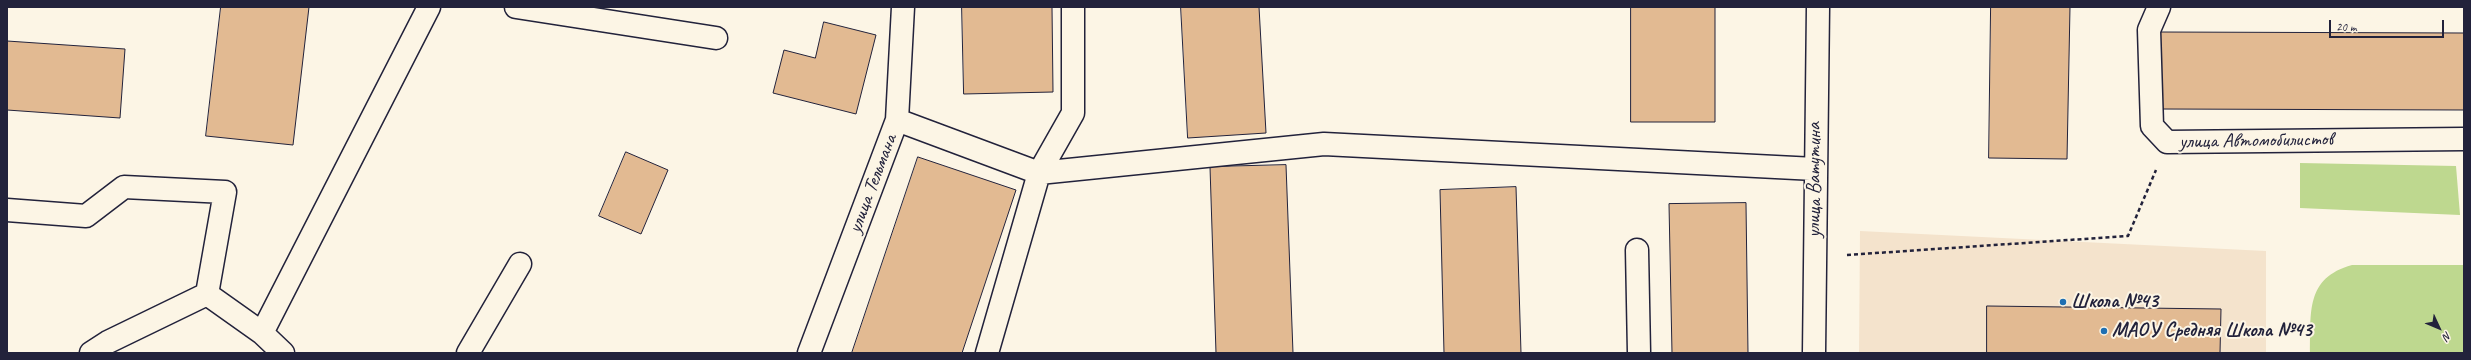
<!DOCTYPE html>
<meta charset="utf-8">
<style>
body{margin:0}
#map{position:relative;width:2471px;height:360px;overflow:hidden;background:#fcf5e5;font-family:Caveat,sans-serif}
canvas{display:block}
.frame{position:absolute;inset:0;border:8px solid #22223b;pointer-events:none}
.north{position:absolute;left:2419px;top:308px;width:40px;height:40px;-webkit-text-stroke:3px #fcf5e5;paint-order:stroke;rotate:134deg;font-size:11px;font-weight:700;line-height:16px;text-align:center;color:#22223b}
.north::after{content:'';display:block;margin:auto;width:14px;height:18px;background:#22223b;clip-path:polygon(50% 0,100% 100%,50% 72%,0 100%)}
.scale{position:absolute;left:2329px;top:20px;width:115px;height:18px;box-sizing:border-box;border:2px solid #22223b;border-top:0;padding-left:5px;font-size:12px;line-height:14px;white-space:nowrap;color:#22223b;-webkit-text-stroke:3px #fcf5e5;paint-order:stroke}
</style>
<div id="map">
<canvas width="2471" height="360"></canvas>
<div class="frame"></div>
<div class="north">N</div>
<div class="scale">20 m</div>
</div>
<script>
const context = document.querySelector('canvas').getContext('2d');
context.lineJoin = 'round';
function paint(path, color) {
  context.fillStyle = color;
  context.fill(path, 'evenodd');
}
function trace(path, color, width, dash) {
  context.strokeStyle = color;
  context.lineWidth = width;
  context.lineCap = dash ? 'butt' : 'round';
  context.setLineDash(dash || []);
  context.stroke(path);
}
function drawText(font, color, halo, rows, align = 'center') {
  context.font = font + ' Caveat,sans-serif';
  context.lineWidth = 4;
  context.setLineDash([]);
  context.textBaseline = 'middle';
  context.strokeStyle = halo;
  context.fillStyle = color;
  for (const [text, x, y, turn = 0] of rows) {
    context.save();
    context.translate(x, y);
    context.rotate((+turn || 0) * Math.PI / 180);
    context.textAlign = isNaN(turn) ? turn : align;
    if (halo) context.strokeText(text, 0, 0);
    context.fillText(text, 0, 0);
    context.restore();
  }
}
paint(new Path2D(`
 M 1860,231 L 2266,251 L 2266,353 L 1859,353 Z`), '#f4e3cc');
paint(new Path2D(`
 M 2300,163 L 2456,166 L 2460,215 L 2300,208 Z
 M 2352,265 L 2464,265 L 2464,353 L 2310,353 C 2311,313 2305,278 2352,265 Z`), '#bed88f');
const building = new Path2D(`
 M 221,7 L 309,7 L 293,145 L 206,136 Z
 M 962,7 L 1052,7 L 1053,92 L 964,94 Z
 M 1181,7 L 1259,7 L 1266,133 L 1188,138 Z
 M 1631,7 L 1715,7 L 1715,122 L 1631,122 Z
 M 1991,7 L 2070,7 L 2067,159 L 1989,158 Z
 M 824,22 L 876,35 L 856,114 L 773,93 L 784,50 L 815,58 Z
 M 2157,32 L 2464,33 L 2464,110 L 2157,109 Z
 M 7,41 L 125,49 L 120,118 L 7,110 Z
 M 626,152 L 668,170 L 641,234 L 599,216 Z
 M 918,157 L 1016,190 L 962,353 L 852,353 Z
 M 1286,165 L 1293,353 L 1216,353 L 1210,167 Z
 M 1516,187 L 1521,353 L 1444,353 L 1440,190 Z
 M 1746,203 L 1748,353 L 1672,353 L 1669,204 Z
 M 1987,306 L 2221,309 L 2220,353 L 1987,353 Z`);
paint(building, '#e2ba92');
trace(building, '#22223b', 1);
const minor = new Path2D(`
 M 516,7 L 716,38
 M 2159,7 L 2149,30 L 2152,126 L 2167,142 L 2464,139
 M 897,120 L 1039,173 L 1324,144 L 1815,169
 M 7,210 L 86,216 L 124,187 L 225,192 L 207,294 L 262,333
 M 1637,250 L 1639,353
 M 91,353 L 108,342 L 207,294
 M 283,353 L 262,333 L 429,7
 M 468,353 L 520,264
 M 809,353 L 897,120 L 903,7
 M 987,353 L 1039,173 L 1073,113 L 1073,7
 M 1814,353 L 1818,7`);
trace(minor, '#22223b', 25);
trace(new Path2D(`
 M 1847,255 L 2128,236 L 2156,170`), '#22223b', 2.5, [4, 3]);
trace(minor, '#fcf5e5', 22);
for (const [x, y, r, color] of [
 [2063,302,4,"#1f6fb2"],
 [2104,331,4,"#1f6fb2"]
]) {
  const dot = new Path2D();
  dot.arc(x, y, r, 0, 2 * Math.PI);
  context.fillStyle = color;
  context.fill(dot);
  trace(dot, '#fcf5e5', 1.5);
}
drawText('20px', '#22223b', '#fcf5e5', [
 ["улица Автомобилистов",2256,141,-1],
 ["улица Ватутина",1815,180,-90],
 ["улица Тельмана",873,184,-69]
]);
drawText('bold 20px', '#22223b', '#fcf5e5', [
 ["Школа №43",2071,302],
 ["МАОУ Средняя Школа №43",2112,331]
], 'left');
</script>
